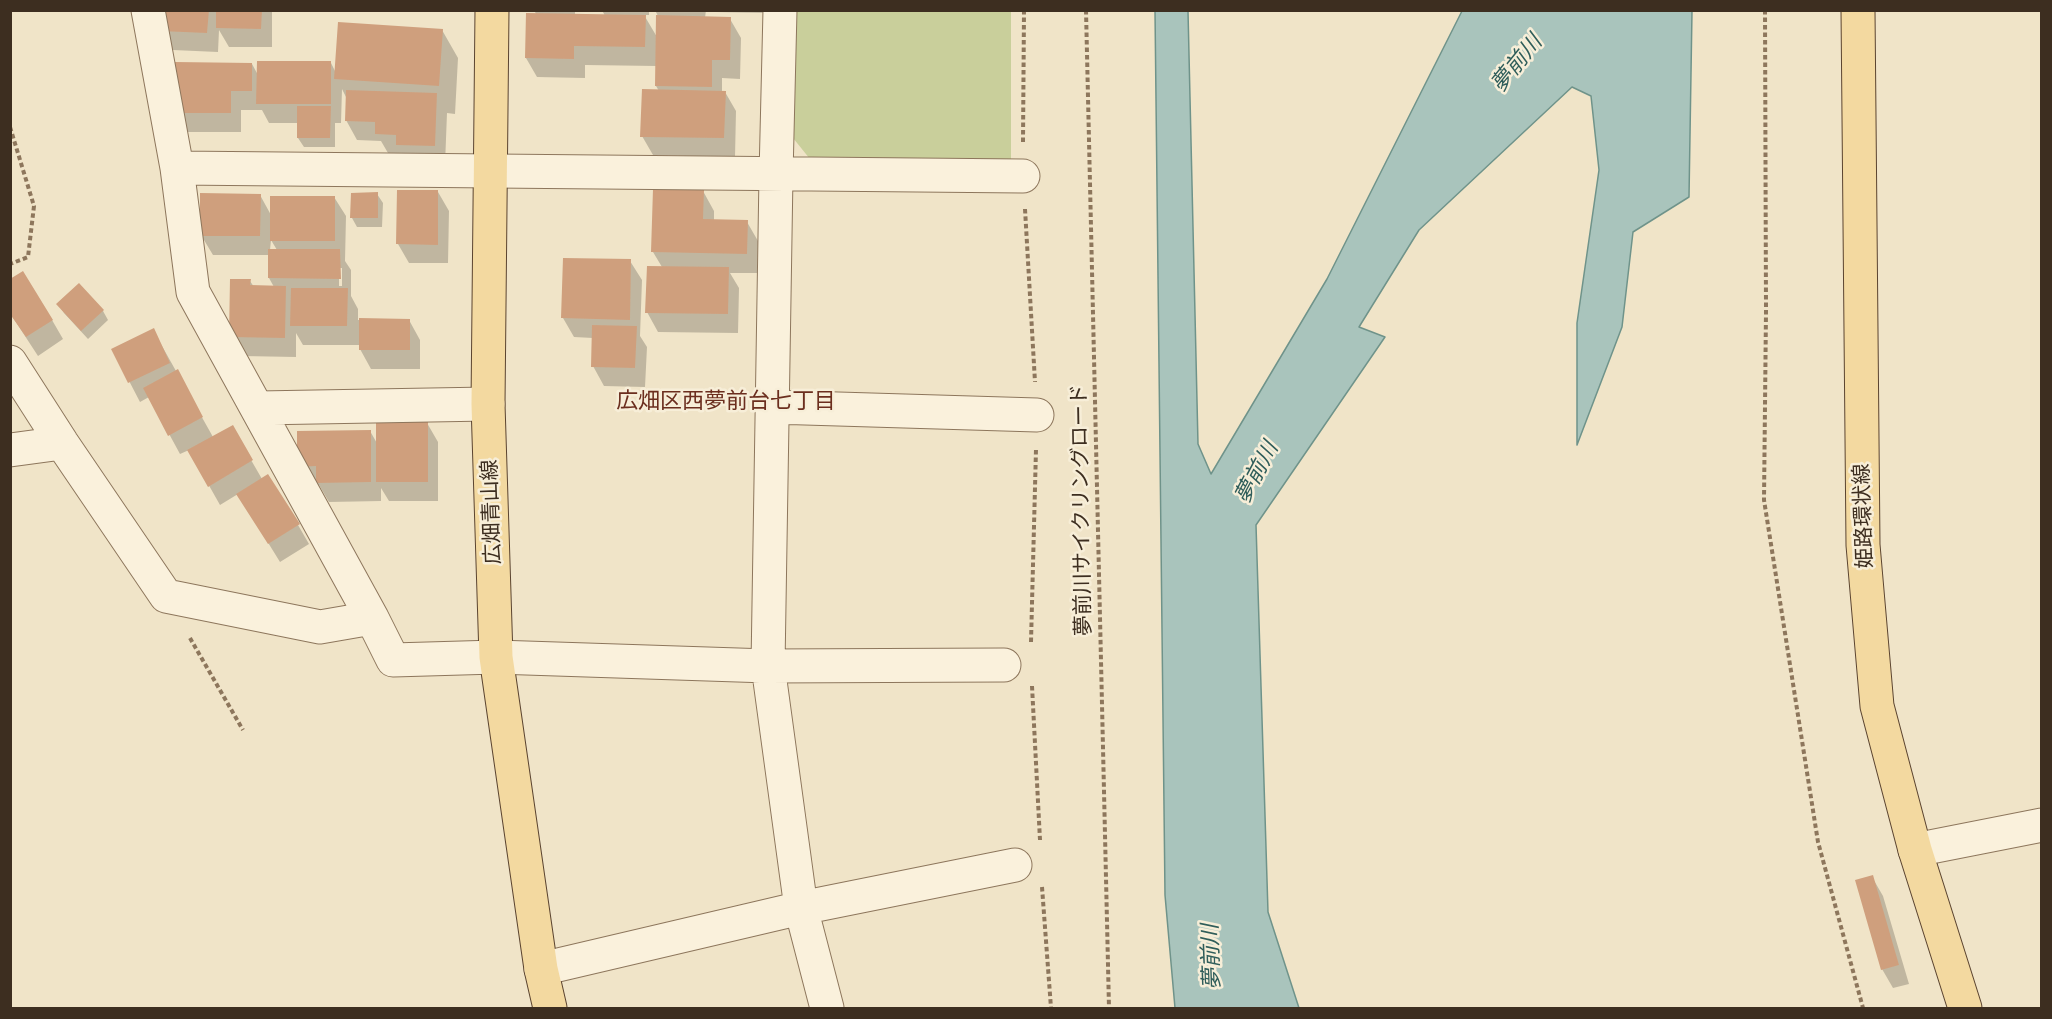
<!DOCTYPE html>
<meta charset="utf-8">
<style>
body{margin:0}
#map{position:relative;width:2052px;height:1019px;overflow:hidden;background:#f0e4c8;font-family:Merriweather,serif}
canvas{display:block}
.frame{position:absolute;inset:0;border:12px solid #3d2e20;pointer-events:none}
</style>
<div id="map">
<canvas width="2052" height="1019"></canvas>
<div class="frame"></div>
</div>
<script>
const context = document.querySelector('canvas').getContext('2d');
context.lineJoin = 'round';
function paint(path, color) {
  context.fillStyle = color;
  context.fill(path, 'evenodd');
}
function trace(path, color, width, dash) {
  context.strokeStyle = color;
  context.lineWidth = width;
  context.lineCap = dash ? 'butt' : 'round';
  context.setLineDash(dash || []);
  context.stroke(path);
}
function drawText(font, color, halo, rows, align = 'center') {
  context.font = font + ' Merriweather,"Noto Sans JP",serif';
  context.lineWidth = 5;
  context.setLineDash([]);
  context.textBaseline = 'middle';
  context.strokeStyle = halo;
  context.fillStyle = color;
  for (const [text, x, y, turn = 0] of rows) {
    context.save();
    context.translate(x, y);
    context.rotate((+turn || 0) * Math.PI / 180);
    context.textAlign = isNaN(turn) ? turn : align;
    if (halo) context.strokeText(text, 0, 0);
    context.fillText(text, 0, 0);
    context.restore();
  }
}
paint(new Path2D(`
 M 796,11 L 1011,11 L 1011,159 L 810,159 L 793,138 Z`), '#c9cf9b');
const water = new Path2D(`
 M 1155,11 L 1188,11 L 1198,444 L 1211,474 L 1327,279 L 1462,11 L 1692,11 L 1689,197 L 1633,232 L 1622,327 L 1577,445 L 1577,323 L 1599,170 L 1591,96 L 1572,87 L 1419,230 L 1359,327 L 1385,337 L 1256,525 L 1268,912 L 1299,1008 L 1175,1008 L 1165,895 Z`);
paint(water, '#a9c4bc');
trace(water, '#6f938a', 1.5);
paint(new Path2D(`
 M 162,10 L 272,10 L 272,47 L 229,47 L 219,30 L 218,52 L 173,50 L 161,30 Z
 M 534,10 L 575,10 L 575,15 L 605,16 L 602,10 L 649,10 L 649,15 L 644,15 L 657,37 L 658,16 L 655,10 L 706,10 L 705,18 L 730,19 L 741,38 L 740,79 L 722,78 L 722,92 L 725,92 L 736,111 L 735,157 L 653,155 L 642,136 L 659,91 L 656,86 L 657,66 L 585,65 L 585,78 L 537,77 L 526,58 L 536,14 Z
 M 715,10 L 767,10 L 767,13 L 715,12 Z
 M 442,30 L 458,58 L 455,114 L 447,113 L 445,165 L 408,164 L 402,154 L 388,153 L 381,141 L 357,140 L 346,120 L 347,99 L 342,89 L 341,123 L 335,123 L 335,147 L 304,147 L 298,138 L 298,123 L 269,123 L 262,110 L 241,110 L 241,132 L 187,132 L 176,112 L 252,64 L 258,75 L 331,63 L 336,73 Z
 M 703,191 L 714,211 L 714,221 L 747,222 L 758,241 L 757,273 L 730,273 L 739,288 L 738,333 L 658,332 L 647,312 L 662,267 L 653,252 Z
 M 438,192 L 449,211 L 448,263 L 409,263 L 398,244 Z
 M 377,194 L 383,203 L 382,227 L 357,227 L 352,218 Z
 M 260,195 L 271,215 L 334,197 L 346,216 L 345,261 L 351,270 L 351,296 L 358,309 L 358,320 L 409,320 L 420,340 L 420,369 L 371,369 L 360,349 L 360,345 L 303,345 L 296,333 L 296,357 L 242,356 L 231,337 L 250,281 L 254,287 L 274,287 L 269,278 L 269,255 L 213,255 L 201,235 ZM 271,240 L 277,250 L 270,250 ZM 339,268 L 342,268 L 342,286 L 339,286 Z
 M 630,261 L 642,280 L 640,336 L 647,347 L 645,387 L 604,386 L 593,366 L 593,338 L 574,337 L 563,318 Z
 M 58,304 L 103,311 L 108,320 L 88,339 L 64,313 Z
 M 10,313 L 52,320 L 63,339 L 38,356 Z
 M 153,330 L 213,437 L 232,427 L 262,479 L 298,525 L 309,544 L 280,562 L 238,494 L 220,505 L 189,450 L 180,454 L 149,397 L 140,402 L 113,350 Z
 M 427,423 L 438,442 L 438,501 L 389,501 L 381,488 L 381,501 L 329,502 L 319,485 L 310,485 L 299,466 L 370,431 L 378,445 Z
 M 1872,877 L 1883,896 L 1909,984 L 1893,988 L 1882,969 Z`), '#0003');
paint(new Path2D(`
 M 161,10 L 209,10 L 207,33 L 160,31 Z
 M 216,10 L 262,10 L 261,29 L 216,28 Z
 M 526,13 L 646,15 L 645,47 L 574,46 L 574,59 L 525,58 Z
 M 656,15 L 731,17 L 730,60 L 712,60 L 712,87 L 655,86 Z
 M 338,22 L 443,29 L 439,86 L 334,79 Z
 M 257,61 L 331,61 L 331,104 L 256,104 Z
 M 175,62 L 252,63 L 252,91 L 231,91 L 231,113 L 175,113 Z
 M 642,89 L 726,91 L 724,138 L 640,137 Z
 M 346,90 L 437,93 L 435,146 L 396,145 L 396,135 L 375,134 L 375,122 L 345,121 Z
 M 297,106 L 331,106 L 330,138 L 297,138 Z
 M 653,189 L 704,190 L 703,219 L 748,220 L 747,254 L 651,252 Z
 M 397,190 L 438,190 L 438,245 L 396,244 Z
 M 378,192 L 378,218 L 350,218 L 351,193 Z
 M 200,193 L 261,194 L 260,236 L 200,236 Z
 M 270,196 L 335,196 L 335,241 L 270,241 Z
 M 268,249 L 340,249 L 341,279 L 268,278 Z
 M 563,258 L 631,259 L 630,320 L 561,318 Z
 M 647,266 L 729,267 L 728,314 L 645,313 Z
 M 23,271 L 53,320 L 26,337 L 10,314 L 10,279 Z
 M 230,279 L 251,279 L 250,285 L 286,286 L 285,338 L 229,337 Z
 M 79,283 L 104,310 L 81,331 L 56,304 Z
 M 291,288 L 348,288 L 347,326 L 290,326 Z
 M 359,318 L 410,319 L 410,350 L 359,350 Z
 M 592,325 L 637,326 L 635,368 L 591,367 Z
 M 154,328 L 170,363 L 128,383 L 111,349 Z
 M 178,369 L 203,417 L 168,436 L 143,388 Z
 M 376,422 L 428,422 L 428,482 L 376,482 Z
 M 233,425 L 253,460 L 208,487 L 187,450 Z
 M 371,430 L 371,482 L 316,483 L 316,466 L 297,467 L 297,431 Z
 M 268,474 L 300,524 L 268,544 L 236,494 Z
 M 1873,875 L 1899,965 L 1881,970 L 1855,880 Z`), '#cf9f7d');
const minor = new Path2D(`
 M 148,10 L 177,168 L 193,292 L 372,618 L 393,660 L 496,657 L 768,666 L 1004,665
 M 780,10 L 776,175 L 768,666 L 801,908 L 827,1008
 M 177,168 L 1023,176
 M 10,362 L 62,443 L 166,596 L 320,627 L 372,618
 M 772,407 L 1037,415
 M 258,408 L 488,404
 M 10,450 L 62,443
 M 1915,850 L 2042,825
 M 541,969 L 801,908 L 1015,865`);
const major = new Path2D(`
 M 492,10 L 488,404 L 496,657 L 541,969 L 550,1008
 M 1858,10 L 1863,545 L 1877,706 L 1915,850 L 1965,1008`);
trace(minor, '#8d765c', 35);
trace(major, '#5b4430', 35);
trace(new Path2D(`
 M 1086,10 L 1109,1008
 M 1765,10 L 1766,311 L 1764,500 L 1818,842 L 1863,1008
 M 10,127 L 34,206 L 28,257 L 10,264
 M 1023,142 L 1024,10
 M 1025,209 L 1035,382
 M 190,638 L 243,730
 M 1031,642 L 1036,449
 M 1032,686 L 1040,840
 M 1042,887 L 1051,1008`), '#8d765c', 4, [4.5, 3]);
trace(minor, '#faf1dc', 33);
trace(major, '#f3d9a0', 33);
drawText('21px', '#3d2e20', '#f7eed8', [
 ["夢前川サイクリングロード",1082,510,-91],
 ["広畑青山線",492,512,-92],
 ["姫路環状線",1864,516,-92]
]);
drawText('italic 22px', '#2f5d5a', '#f7eed8', [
 ["夢前川",1517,64,-51],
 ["夢前川",1257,473,-62],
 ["夢前川",1212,957,-92]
]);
drawText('22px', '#6b2e1e', '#f7eed8', [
 ["広畑区西夢前台七丁目",726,402]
]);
</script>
